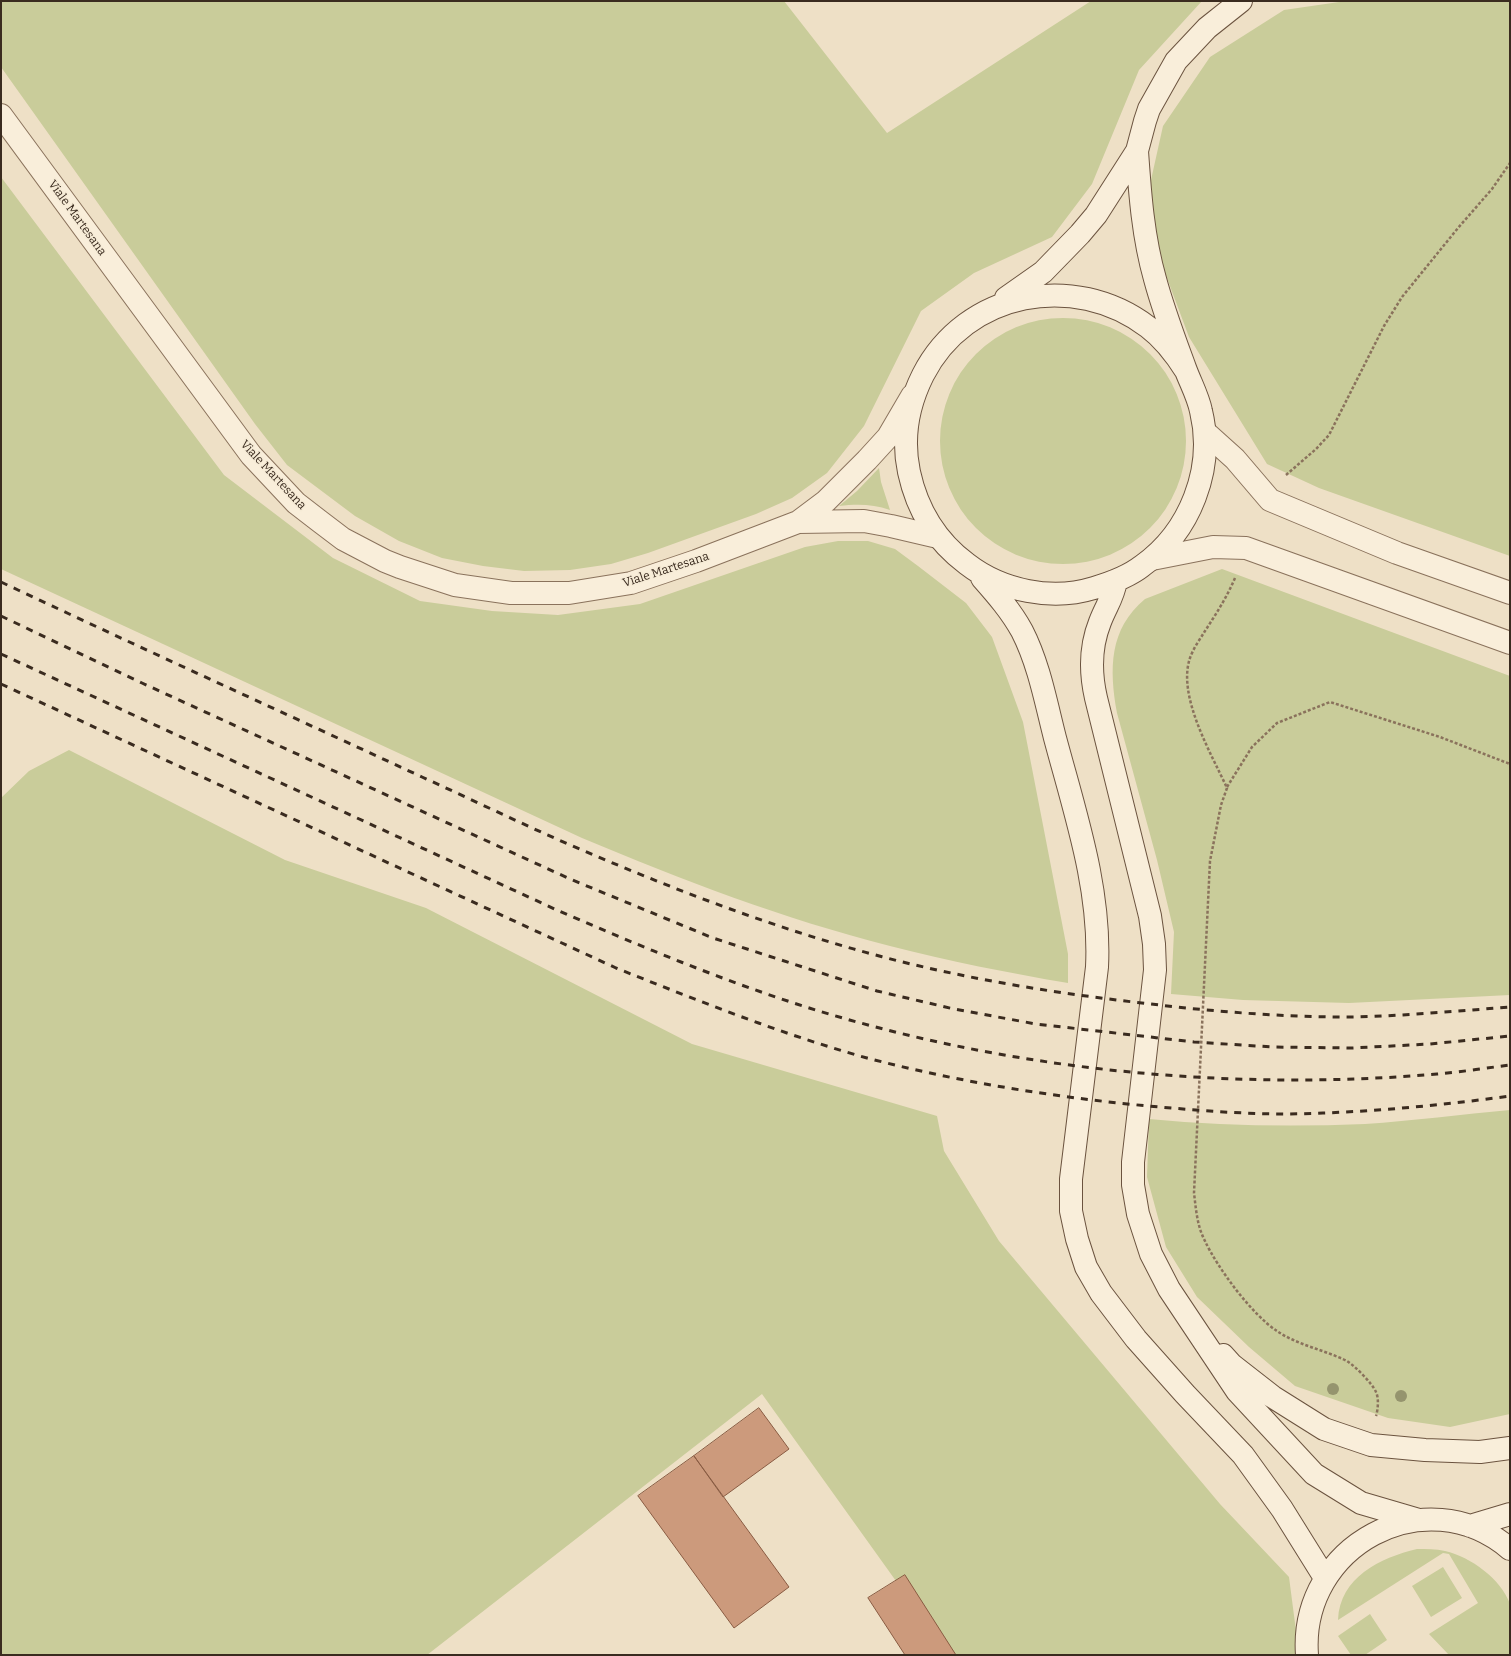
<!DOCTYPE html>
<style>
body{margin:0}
#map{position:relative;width:1511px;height:1656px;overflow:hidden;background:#eee0c6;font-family:Bitter,serif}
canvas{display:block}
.frame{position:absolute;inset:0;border:2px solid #3a2b1f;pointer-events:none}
</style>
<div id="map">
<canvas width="1511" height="1656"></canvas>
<div class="frame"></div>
</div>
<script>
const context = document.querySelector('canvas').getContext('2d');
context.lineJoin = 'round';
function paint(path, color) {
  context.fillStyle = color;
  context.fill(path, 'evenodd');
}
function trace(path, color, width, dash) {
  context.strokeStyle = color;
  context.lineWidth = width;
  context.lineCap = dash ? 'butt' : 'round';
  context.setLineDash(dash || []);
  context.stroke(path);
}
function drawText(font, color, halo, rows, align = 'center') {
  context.font = font + ' Bitter,serif';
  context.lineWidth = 3;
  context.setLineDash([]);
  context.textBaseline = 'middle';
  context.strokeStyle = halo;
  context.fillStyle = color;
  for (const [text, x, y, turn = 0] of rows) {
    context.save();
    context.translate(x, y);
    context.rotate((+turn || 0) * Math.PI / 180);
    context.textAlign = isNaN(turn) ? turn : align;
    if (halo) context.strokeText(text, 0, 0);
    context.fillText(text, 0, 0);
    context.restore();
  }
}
paint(new Path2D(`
 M 1,1 L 784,1 L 887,133 L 1091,1 L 1202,1 L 1139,70 L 1092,184 L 1052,237 L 974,273 L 921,311 L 864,426 L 827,473 L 792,498 L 756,514 L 648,553 L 611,564 L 570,570 L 524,571 L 483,566 L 442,558 L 399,541 L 355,516 L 287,465 L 255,424 L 1,67 Z
 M 1346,1 L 1510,1 L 1510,556 L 1319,488 L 1267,464 L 1189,337 L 1161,262 L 1149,189 L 1163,126 L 1210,57 L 1284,10 Z
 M 1,177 L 224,475 L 333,558 L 420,601 L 492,611 L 558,615 L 640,604 L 805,547 L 838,541 L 868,541 L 895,549 L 918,566 L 966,603 L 992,637 L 1023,722 L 1068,954 L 1068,983 C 1008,973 949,961 890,946 C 784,919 682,880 582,838 L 1,569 Z
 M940 441a123 123 0 1 1 246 0a123 123 0 1 1-246 0Z
 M 879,468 L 881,482 L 890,510 C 873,504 857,504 839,506 L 857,491 Z
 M 1222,569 L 1510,676 L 1510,995 L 1349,1003 L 1243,1000 L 1171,994 L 1174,932 L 1157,860 L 1117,713 C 1109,669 1109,629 1145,599 Z
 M 69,750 L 285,860 L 426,908 L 692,1044 L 937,1116 L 944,1151 L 999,1241 L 1220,1504 L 1289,1577 L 1299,1654 L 949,1655 L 762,1394 L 427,1655 L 1,1655 L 1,798 L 29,771 Z
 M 1510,1110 L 1510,1414 L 1450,1427 L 1388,1418 L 1295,1386 L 1249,1347 L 1197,1297 L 1166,1247 L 1147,1177 L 1149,1119 C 1221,1126 1293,1127 1365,1124 C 1413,1121 1462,1114 1510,1110 Z
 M 1417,1549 C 1426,1549 1436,1549 1445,1551 C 1471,1557 1501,1579 1510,1604 L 1510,1655 L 1449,1655 L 1429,1634 L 1478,1603 L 1449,1554 L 1443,1553 L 1338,1620 C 1340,1577 1380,1558 1417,1549 Z
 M 1443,1567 L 1462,1598 L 1431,1617 L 1412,1586 Z
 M 1370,1614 L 1387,1640 L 1365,1655 L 1351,1655 L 1338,1636 Z`), '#c9cc9a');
const building = new Path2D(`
 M 759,1408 L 789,1449 L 723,1497 L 694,1456 Z
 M 694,1456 L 789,1587 L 734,1628 L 638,1496 Z
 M 905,1575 L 956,1655 L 905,1655 L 868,1598 Z`);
paint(building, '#cc9a7c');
trace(building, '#895b42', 1);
const minor = new Path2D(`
 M 1205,432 L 1235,459 L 1270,500 L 1397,553 L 1510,593
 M 1152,559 L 1213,547 L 1246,548 L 1510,643`);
const tertiary = new Path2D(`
 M 1,115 L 251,455 L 296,503 L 318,520 L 343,539 L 385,561 L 400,567 L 455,585 L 511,593 L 569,593 L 631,583 L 696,561 L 798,522 L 826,501 L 867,460 L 888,437 L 912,396
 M 798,522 L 864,521 L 891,526 L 938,537`);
const secondary = new Path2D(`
 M 1137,151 C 1140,194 1143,237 1155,279 C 1163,309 1174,338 1185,368 C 1190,382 1198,396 1201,411 C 1215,469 1190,532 1142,566 C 1128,577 1111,583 1094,588 C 1052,601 1002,591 967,564 C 936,541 917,509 909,472 C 902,439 908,405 923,375 C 966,291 1074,271 1148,327 C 1164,339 1176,355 1186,371
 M 1006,298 L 1043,272 L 1080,234 L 1096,215 L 1137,151 L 1145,121 L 1149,109 L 1176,61 L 1207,28 L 1241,1
 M 982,578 C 997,595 1011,611 1022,631 C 1039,664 1046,703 1055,738 C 1075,813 1101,889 1097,967 L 1071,1179 L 1071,1211 L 1077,1239 L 1086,1267 L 1101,1293 L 1136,1339 L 1185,1394 L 1243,1455 L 1282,1509 L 1325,1578
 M 1116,581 C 1113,598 1106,606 1100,622 C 1090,647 1090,672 1096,698 L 1150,916 L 1154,944 L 1155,970 L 1133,1162 L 1133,1185 L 1138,1214 L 1151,1254 L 1169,1289 L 1237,1391 L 1314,1474 L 1361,1503 L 1419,1520
 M 1223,1355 L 1232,1365 L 1273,1397 L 1324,1429 L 1371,1445 L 1425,1450 L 1480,1452 L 1510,1448
 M 1470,1526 L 1510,1514
 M 1307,1655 C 1299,1546 1425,1477 1510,1549`);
trace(minor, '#8a725c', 24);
trace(tertiary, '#8a725c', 24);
trace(secondary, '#6b533f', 24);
trace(new Path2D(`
 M 1286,475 L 1316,449 L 1329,435 L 1384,326 L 1402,297 L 1458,228 L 1492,189 L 1510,163
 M 1235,578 C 1227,597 1216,614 1205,631 C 1200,639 1193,649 1190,658 C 1177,696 1211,753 1227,788 L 1221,805 L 1210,861 L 1194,1193 C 1196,1209 1197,1226 1205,1241 C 1217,1267 1252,1315 1277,1331 C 1297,1345 1325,1350 1347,1361 C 1355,1366 1372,1383 1376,1392 C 1379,1398 1378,1410 1376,1416
 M 1227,787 L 1252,747 L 1277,723 L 1330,702 L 1440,737 L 1510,764`), '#8a725c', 2.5, [3, 2]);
trace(minor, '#f9eeda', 22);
trace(tertiary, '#f9eeda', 22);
trace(secondary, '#f9eeda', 22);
trace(new Path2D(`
 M 1,582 C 141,648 282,712 422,777 C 475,801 528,827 582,850 C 680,892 780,930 883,957 C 971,980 1061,994 1151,1004 C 1217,1012 1284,1017 1350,1017 C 1404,1016 1457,1011 1510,1007
 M 1,616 L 142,683 L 570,879 L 713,938 L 877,991 L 954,1009 L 1036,1024 L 1194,1042 L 1273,1047 L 1352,1048 L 1430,1044 L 1510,1036
 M 1,654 L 559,911 C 661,955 764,998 872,1026 C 1052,1074 1251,1090 1437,1074 C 1461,1072 1486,1068 1510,1065
 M 1,684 L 616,968 C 699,1001 781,1034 867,1058 C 959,1082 1053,1097 1148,1106 C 1194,1110 1240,1114 1286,1114 C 1361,1113 1436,1106 1510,1096`), '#3a2b1f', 3, [7, 7]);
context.fillStyle = '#95946e';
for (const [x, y] of [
 [1333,1389],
 [1401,1396]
]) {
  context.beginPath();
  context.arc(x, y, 6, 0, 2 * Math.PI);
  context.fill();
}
drawText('12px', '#3a2b1f', '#f6ebd6', [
 ["Viale Martesana",77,218,54],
 ["Viale Martesana",273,475,47],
 ["Viale Martesana",666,570,-18]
]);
</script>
